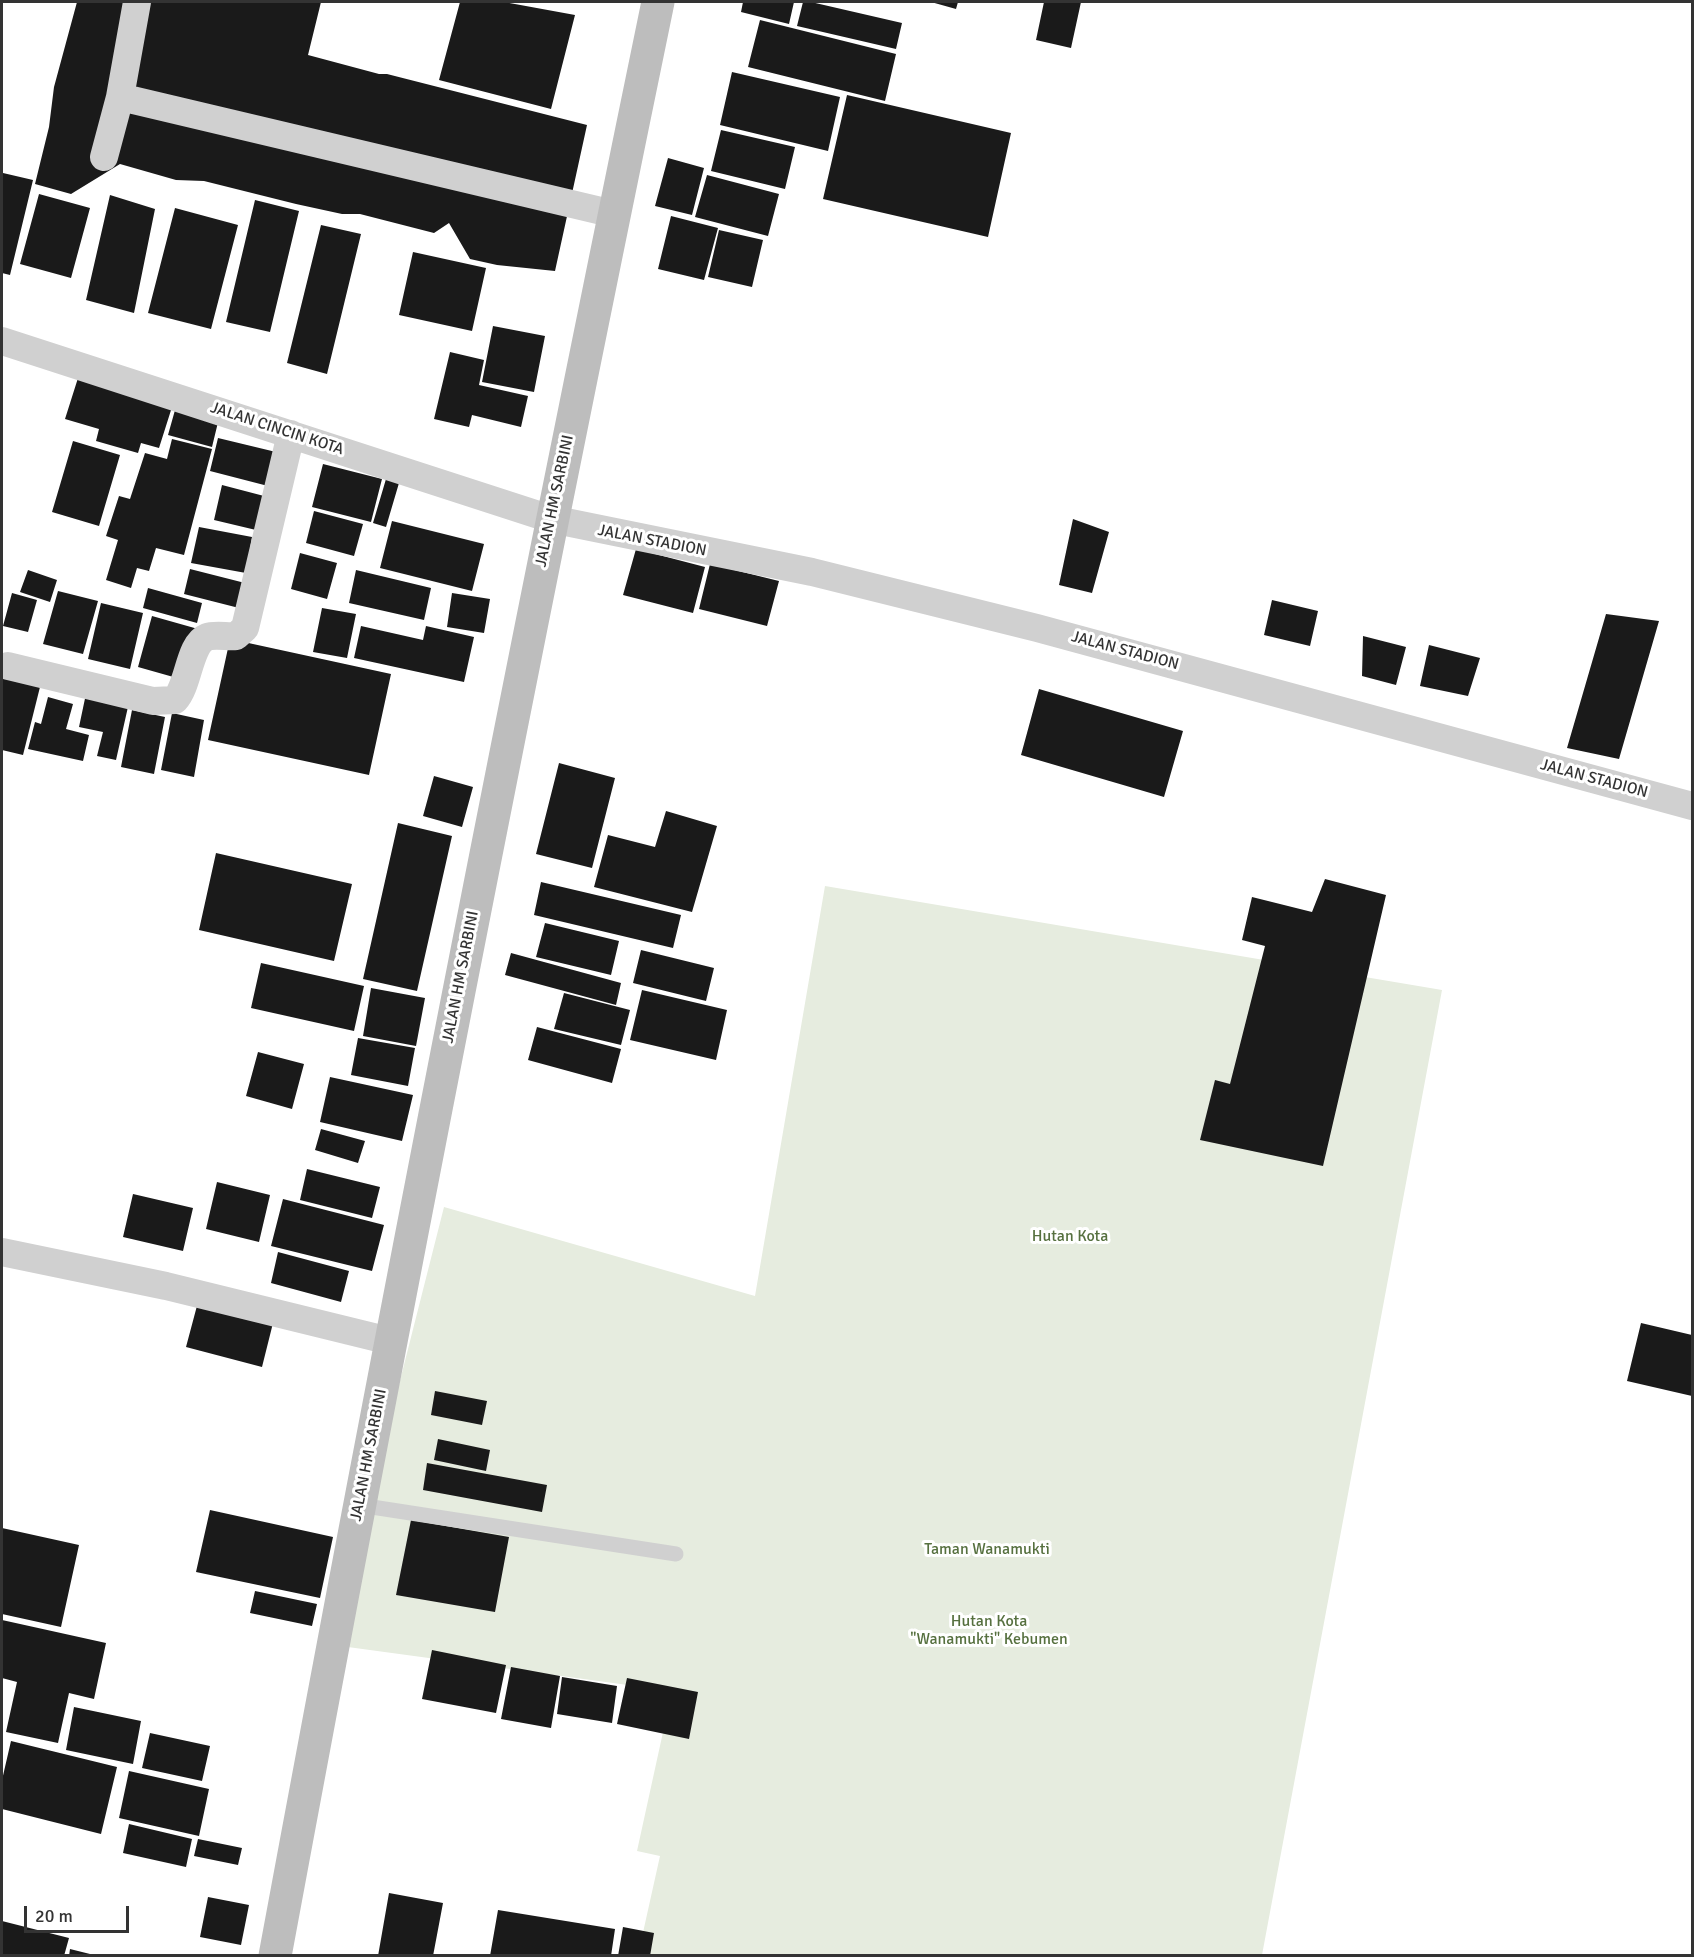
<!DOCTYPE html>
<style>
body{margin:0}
#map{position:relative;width:1694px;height:1957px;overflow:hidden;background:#fff;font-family:Signika,sans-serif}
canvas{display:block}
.frame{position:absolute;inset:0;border:3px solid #333;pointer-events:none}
.scale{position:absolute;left:24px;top:1906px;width:105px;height:27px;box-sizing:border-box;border:3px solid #333;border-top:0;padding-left:8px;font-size:18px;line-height:21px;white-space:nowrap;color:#333;-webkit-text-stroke:4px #fff;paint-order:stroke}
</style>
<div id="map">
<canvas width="1694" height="1957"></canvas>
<div class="frame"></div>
<div class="scale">20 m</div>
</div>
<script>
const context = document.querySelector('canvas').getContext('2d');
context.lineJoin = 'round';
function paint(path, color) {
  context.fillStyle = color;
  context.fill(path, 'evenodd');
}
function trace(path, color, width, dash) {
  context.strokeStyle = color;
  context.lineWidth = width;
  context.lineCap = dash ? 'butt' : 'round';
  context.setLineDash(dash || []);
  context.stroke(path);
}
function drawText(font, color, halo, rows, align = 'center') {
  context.font = font + ' Signika,sans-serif';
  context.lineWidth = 6;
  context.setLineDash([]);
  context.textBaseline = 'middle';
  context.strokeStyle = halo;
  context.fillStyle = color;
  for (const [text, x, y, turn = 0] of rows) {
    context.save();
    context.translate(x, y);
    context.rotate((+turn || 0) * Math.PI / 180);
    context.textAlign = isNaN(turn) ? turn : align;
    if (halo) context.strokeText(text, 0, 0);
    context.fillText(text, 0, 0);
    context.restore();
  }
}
paint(new Path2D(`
 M 825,886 L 1442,990 L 1262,1955 L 638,1955 L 660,1856 L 637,1851 L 672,1691 L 333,1645 L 444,1207 L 755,1296 Z`), '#e6ecdf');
paint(new Path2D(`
 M 77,2 L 321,2 L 308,55 L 379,74 L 387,74 L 587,125 L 555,271 L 497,265 L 470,259 L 449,223 L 434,233 L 360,214 L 342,214 L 296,204 L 204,181 L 176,180 L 120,164 L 71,194 L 35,184 L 49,127 L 54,87 Z
 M 460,2 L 504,2 L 575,15 L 551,109 L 439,80 Z
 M 743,2 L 794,2 L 789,24 L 741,12 Z
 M 803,2 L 811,2 L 902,23 L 896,49 L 797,26 Z
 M 931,2 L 958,2 L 956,9 Z
 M 1044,2 L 1081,2 L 1071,48 L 1036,40 Z
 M 760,20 L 896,54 L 885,101 L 748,67 Z
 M 732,72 L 840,97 L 828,151 L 720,125 Z
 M 847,95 L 1011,133 L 988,237 L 823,199 Z
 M 721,130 L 795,147 L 785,189 L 711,171 Z
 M 668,158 L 704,168 L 692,215 L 655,206 Z
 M 3,173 L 33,180 L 10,275 L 2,273 L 2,180 Z
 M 707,175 L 779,194 L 768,236 L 695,217 Z
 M 39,194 L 90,208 L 71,278 L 20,264 Z
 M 110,195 L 155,209 L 134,313 L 86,300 Z
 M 255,200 L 299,211 L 270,332 L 226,322 Z
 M 175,208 L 238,225 L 211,329 L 148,313 Z
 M 671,216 L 718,228 L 704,280 L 658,269 Z
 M 321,225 L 361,234 L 327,374 L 287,363 Z
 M 719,230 L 763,240 L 752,287 L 708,277 Z
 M 413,252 L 486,268 L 472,331 L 399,315 Z
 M 493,326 L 545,336 L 534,392 L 482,382 Z
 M 450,352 L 484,360 L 479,385 L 528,396 L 521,427 L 472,415 L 469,427 L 434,419 Z
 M 78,378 L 172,407 L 159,448 L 141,443 L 138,453 L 96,441 L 99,429 L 65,419 Z
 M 177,403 L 220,414 L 212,447 L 168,435 Z
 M 218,438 L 276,452 L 268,486 L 210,471 Z
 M 172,439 L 212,449 L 184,555 L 156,548 L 149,571 L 137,568 L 131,588 L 106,580 L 118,540 L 106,536 L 119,496 L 130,499 L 145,453 L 167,459 Z
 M 73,441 L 120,455 L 99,526 L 52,512 Z
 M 323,464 L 382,479 L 371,522 L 312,507 Z
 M 386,479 L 399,483 L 386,527 L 373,523 Z
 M 222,485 L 264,496 L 256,530 L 214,520 Z
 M 314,511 L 363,524 L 354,556 L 306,543 Z
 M 1073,519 L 1109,532 L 1092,593 L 1059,585 Z
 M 392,521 L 484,544 L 472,591 L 380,568 Z
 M 199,527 L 252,537 L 246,573 L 191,563 Z
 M 636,549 L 705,567 L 693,613 L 623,595 Z
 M 300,553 L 337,563 L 327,599 L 291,589 Z
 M 710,564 L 779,581 L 767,626 L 699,609 Z
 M 190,569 L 245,583 L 239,608 L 184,594 Z
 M 28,570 L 57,580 L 50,602 L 20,592 Z
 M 356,570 L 431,588 L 424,620 L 349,603 Z
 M 148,588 L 202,603 L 197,623 L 143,608 Z
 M 58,591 L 98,601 L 83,654 L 43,644 Z
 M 12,593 L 37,600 L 28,632 L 3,626 Z
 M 452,593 L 490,599 L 484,633 L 447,627 Z
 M 1272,600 L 1318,611 L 1310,646 L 1264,635 Z
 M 101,603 L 143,613 L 130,669 L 88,659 Z
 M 322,608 L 356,614 L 347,658 L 313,652 Z
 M 1606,614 L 1659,621 L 1619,759 L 1567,748 Z
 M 152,616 L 198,629 L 184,680 L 138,667 Z
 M 361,626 L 423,640 L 426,626 L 474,637 L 464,682 L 354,658 Z
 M 1363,636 L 1406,647 L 1396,685 L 1362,676 Z
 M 230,639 L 391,674 L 369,775 L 208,740 Z
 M 1429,645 L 1480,658 L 1468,696 L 1420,686 Z
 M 2,678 L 40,687 L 23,755 L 2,750 Z
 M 87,689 L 130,698 L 116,760 L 97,756 L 103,732 L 79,727 Z
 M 1039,689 L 1183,731 L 1164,797 L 1021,755 Z
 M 48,697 L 73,704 L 66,729 L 89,735 L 83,761 L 28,749 L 35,722 L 41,724 Z
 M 132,710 L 165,717 L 154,774 L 121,767 Z
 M 172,713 L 204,720 L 194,777 L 161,770 Z
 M 559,763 L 615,778 L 592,868 L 536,854 Z
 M 434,776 L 473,787 L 462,827 L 423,816 Z
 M 666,811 L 717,826 L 692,912 L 594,887 L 608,835 L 655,847 Z
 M 398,823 L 452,836 L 417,991 L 363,979 Z
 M 216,853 L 352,884 L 334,961 L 199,930 Z
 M 1325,879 L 1386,895 L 1323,1166 L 1200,1140 L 1215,1080 L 1230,1084 L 1265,946 L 1242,940 L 1252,897 L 1312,912 Z
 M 541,882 L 681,915 L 673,948 L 534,915 Z
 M 545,923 L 619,941 L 611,975 L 536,957 Z
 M 641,950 L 714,968 L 706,1001 L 633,983 Z
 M 511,953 L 621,983 L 616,1005 L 505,975 Z
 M 261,963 L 364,986 L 354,1031 L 251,1008 Z
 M 371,988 L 425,998 L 416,1046 L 363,1036 Z
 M 642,990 L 727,1010 L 716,1060 L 630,1040 Z
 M 564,993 L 630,1010 L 621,1045 L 554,1029 Z
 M 537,1027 L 621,1049 L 612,1083 L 528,1060 Z
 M 358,1038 L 415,1048 L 408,1086 L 351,1075 Z
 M 258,1052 L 304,1064 L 292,1109 L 246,1096 Z
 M 330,1077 L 413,1095 L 402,1141 L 320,1122 Z
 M 321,1129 L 365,1141 L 358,1163 L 315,1150 Z
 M 307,1169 L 380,1187 L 372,1218 L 300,1200 Z
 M 217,1182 L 270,1195 L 259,1242 L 206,1229 Z
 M 133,1194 L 193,1208 L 183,1251 L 123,1237 Z
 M 283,1199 L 384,1225 L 372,1271 L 271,1246 Z
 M 278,1252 L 349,1271 L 341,1302 L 271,1283 Z
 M 198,1302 L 273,1323 L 262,1367 L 186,1347 Z
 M 1641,1323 L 1692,1335 L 1692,1396 L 1627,1381 Z
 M 435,1391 L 487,1401 L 482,1425 L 431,1415 Z
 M 438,1439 L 490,1450 L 486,1471 L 434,1460 Z
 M 427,1463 L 547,1485 L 542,1512 L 423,1490 Z
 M 210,1510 L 333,1537 L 320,1598 L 196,1572 Z
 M 411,1520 L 509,1537 L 495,1612 L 396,1595 Z
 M 2,1528 L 79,1545 L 61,1627 L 2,1614 Z
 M 255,1591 L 317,1604 L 312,1626 L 250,1613 Z
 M 2,1620 L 106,1643 L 94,1699 L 69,1693 L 58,1743 L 6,1732 L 17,1682 L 2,1678 Z
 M 432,1650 L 506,1665 L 496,1713 L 422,1699 Z
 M 511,1667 L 560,1676 L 551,1728 L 501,1719 Z
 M 562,1677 L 617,1686 L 612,1723 L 557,1714 Z
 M 627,1678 L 698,1692 L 689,1739 L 617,1724 Z
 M 74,1707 L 141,1721 L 133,1764 L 66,1750 Z
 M 150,1733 L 210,1746 L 202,1781 L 142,1768 Z
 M 11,1741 L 117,1767 L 101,1834 L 2,1809 L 2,1780 Z
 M 129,1771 L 209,1789 L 199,1836 L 119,1818 Z
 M 129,1824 L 192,1839 L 186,1867 L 123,1853 Z
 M 198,1839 L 242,1848 L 238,1865 L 194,1856 Z
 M 389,1893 L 443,1903 L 433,1956 L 378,1956 Z
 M 208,1897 L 249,1905 L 241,1945 L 200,1937 Z
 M 498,1910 L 615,1929 L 611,1956 L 490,1956 Z
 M 2,1921 L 69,1938 L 64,1956 L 2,1956 Z
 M 623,1927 L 654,1933 L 650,1956 L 618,1956 Z
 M 70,1949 L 94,1955 L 94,1956 L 69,1956 Z`), '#1a1a1a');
trace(new Path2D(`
 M 359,1505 L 676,1554`), '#d0d0d0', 15);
trace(new Path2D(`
 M 120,97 L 614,214
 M 104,157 L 120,97 L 137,2
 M 2,341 L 551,519 L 812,572 L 1037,628 L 1692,806
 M 8,666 L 153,701 L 175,700 C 189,685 189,644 207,637 C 215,634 228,637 236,636 L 245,628 L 291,434
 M 2,1252 L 166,1286 L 390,1341`), '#d0d0d0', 28);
trace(new Path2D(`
 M 275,1956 C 396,1303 524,652 658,2`), '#bdbdbd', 33);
drawText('16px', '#333', '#fff', [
 ["JALAN CINCIN KOTA",277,429,18],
 ["JALAN HM SARBINI",555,501,-78],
 ["JALAN STADION",652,541,11],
 ["JALAN STADION",1125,651,15],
 ["JALAN STADION",1594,779,15],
 ["JALAN HM SARBINI",461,977,-79],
 ["JALAN HM SARBINI",369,1455,-79]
]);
drawText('16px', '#56703f', '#fff', [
 ["Hutan Kota",1070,1237],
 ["Taman Wanamukti",987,1550],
 ["Hutan Kota",989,1622],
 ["\"Wanamukti\" Kebumen",989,1640]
]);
</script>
